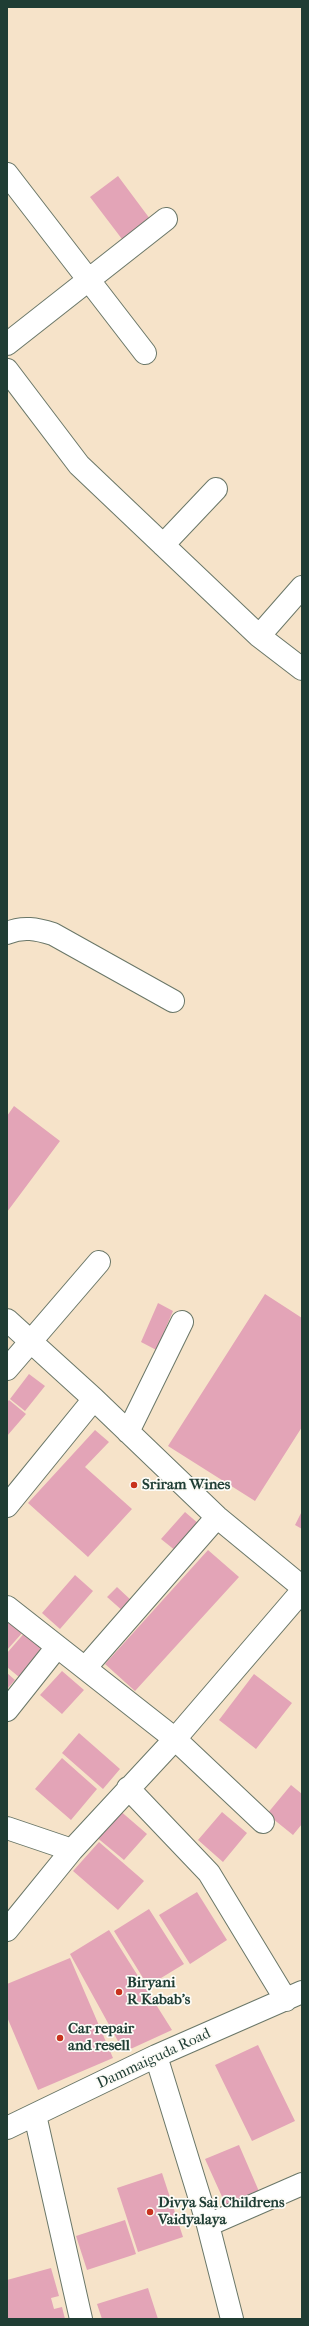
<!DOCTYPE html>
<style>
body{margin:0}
#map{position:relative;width:309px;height:2326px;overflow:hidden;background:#f6e3c9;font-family:"IM FELL French Canon",serif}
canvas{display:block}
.frame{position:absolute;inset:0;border:8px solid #1f3d34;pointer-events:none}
</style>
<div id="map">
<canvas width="309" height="2326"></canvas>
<div class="frame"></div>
</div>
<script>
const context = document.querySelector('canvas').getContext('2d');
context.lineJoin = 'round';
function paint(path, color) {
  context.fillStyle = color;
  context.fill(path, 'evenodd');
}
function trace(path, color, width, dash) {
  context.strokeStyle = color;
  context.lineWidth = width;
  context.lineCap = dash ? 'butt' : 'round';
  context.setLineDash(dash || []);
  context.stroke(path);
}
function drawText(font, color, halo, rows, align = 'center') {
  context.font = font + ' "IM FELL French Canon",serif';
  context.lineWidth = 3.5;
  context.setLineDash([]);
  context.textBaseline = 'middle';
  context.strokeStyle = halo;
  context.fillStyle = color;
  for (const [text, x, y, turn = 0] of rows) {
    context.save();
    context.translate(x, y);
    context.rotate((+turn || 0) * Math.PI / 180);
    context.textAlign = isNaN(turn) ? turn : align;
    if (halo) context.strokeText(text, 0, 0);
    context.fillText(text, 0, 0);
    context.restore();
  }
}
paint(new Path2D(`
 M 118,176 L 153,223 L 125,243 L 90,197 Z
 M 14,1106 L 60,1141 L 7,1212 L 7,1116 Z
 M 265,1294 L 302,1318 L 302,1427 L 255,1501 L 168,1446 Z
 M 158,1303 L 173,1311 L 161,1339 L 169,1342 L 164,1354 L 141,1342 Z
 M 29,1374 L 45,1386 L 25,1411 L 10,1399 Z
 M 9,1400 L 26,1414 L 7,1436 L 7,1402 Z
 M 95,1430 L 109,1442 L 85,1467 L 132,1509 L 88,1557 L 28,1503 Z
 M 302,1511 L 302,1529 L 295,1525 Z
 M 185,1512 L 199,1524 L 176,1551 L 161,1539 Z
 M 208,1550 L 239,1577 L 135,1691 L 105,1664 Z
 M 75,1575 L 93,1591 L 60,1629 L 42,1613 Z
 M 117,1587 L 133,1602 L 124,1612 L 107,1597 Z
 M 7,1618 L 23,1632 L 7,1650 Z
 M 27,1630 L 46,1646 L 19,1677 L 7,1667 L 7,1653 Z
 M 62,1671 L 84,1690 L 62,1714 L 40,1695 Z
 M 7,1673 L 15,1680 L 7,1689 Z
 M 254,1674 L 292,1703 L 256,1749 L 219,1720 Z
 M 79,1733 L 120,1769 L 103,1789 L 62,1753 Z
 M 62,1758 L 97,1789 L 71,1820 L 35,1789 Z
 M 291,1785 L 302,1794 L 302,1824 L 293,1835 L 267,1814 Z
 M 118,1809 L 147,1834 L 124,1860 L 95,1836 Z
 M 222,1812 L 247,1833 L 223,1862 L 198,1840 Z
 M 99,1842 L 144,1881 L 118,1910 L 73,1871 Z
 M 197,1892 L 227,1940 L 190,1964 L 159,1915 Z
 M 149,1909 L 184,1964 L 148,1986 L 114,1931 Z
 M 109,1930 L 172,2030 L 124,2052 L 70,1954 Z
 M 70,1958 L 113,2058 L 38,2090 L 7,2017 L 7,1984 Z
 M 258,2045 L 295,2121 L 252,2141 L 215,2065 Z
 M 239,2145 L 261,2196 L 228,2210 L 205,2159 Z
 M 162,2173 L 183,2237 L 138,2252 L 117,2188 Z
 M 125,2220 L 136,2254 L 87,2270 L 76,2236 Z
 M 51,2268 L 59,2296 L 51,2298 L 54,2309 L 62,2307 L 65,2319 L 7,2319 L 7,2280 Z
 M 148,2288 L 158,2319 L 102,2319 L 97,2304 Z`), '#e3a4b7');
const minor = new Path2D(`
 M 7,174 L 145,353
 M 7,344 L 166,219
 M 7,370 L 79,465 L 259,636 L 302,669
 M 163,545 L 216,489
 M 259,636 L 302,587
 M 7,933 C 23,926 37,929 53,934 L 173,1001
 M 7,1320 L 94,1399 L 217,1517 L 302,1587
 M 7,1369 L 99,1262
 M 128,1432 L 182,1322
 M 7,1506 L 94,1399
 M 7,1607 L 175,1739 L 263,1822
 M 86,1667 L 217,1517
 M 7,1710 L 57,1647
 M 128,1788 L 209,1873 L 286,2000
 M 7,1828 L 72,1850
 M 7,1930 L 72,1850 L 175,1739 L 302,1591
 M 156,2056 L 208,2225 L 232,2319
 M 35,2115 L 81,2319
 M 7,2128 L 156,2056 L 302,1992
 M 208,2225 L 302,2184`);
trace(minor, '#6a7768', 24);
trace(minor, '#fff', 22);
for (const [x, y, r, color] of [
 [134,1485,4,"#c8321e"],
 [119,1992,4,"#c8321e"],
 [60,2038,4,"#c8321e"],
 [150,2212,4,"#c8321e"]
]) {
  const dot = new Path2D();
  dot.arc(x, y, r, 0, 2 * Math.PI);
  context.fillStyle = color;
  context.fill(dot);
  trace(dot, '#fdfcf7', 1.5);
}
drawText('bold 15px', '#1f3d34', '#fdfcf7', [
 ["Sriram Wines",142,1485],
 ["Biryani",127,1983],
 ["R Kabab's",127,2000],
 ["Car repair",68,2029],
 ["and resell",68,2046],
 ["Divya Sai Childrens",158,2203],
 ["Vaidyalaya",158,2220]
], 'left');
drawText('15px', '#1f3d34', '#fdfcf7', [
 ["Dammaiguda Road",154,2059,-25]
]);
</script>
